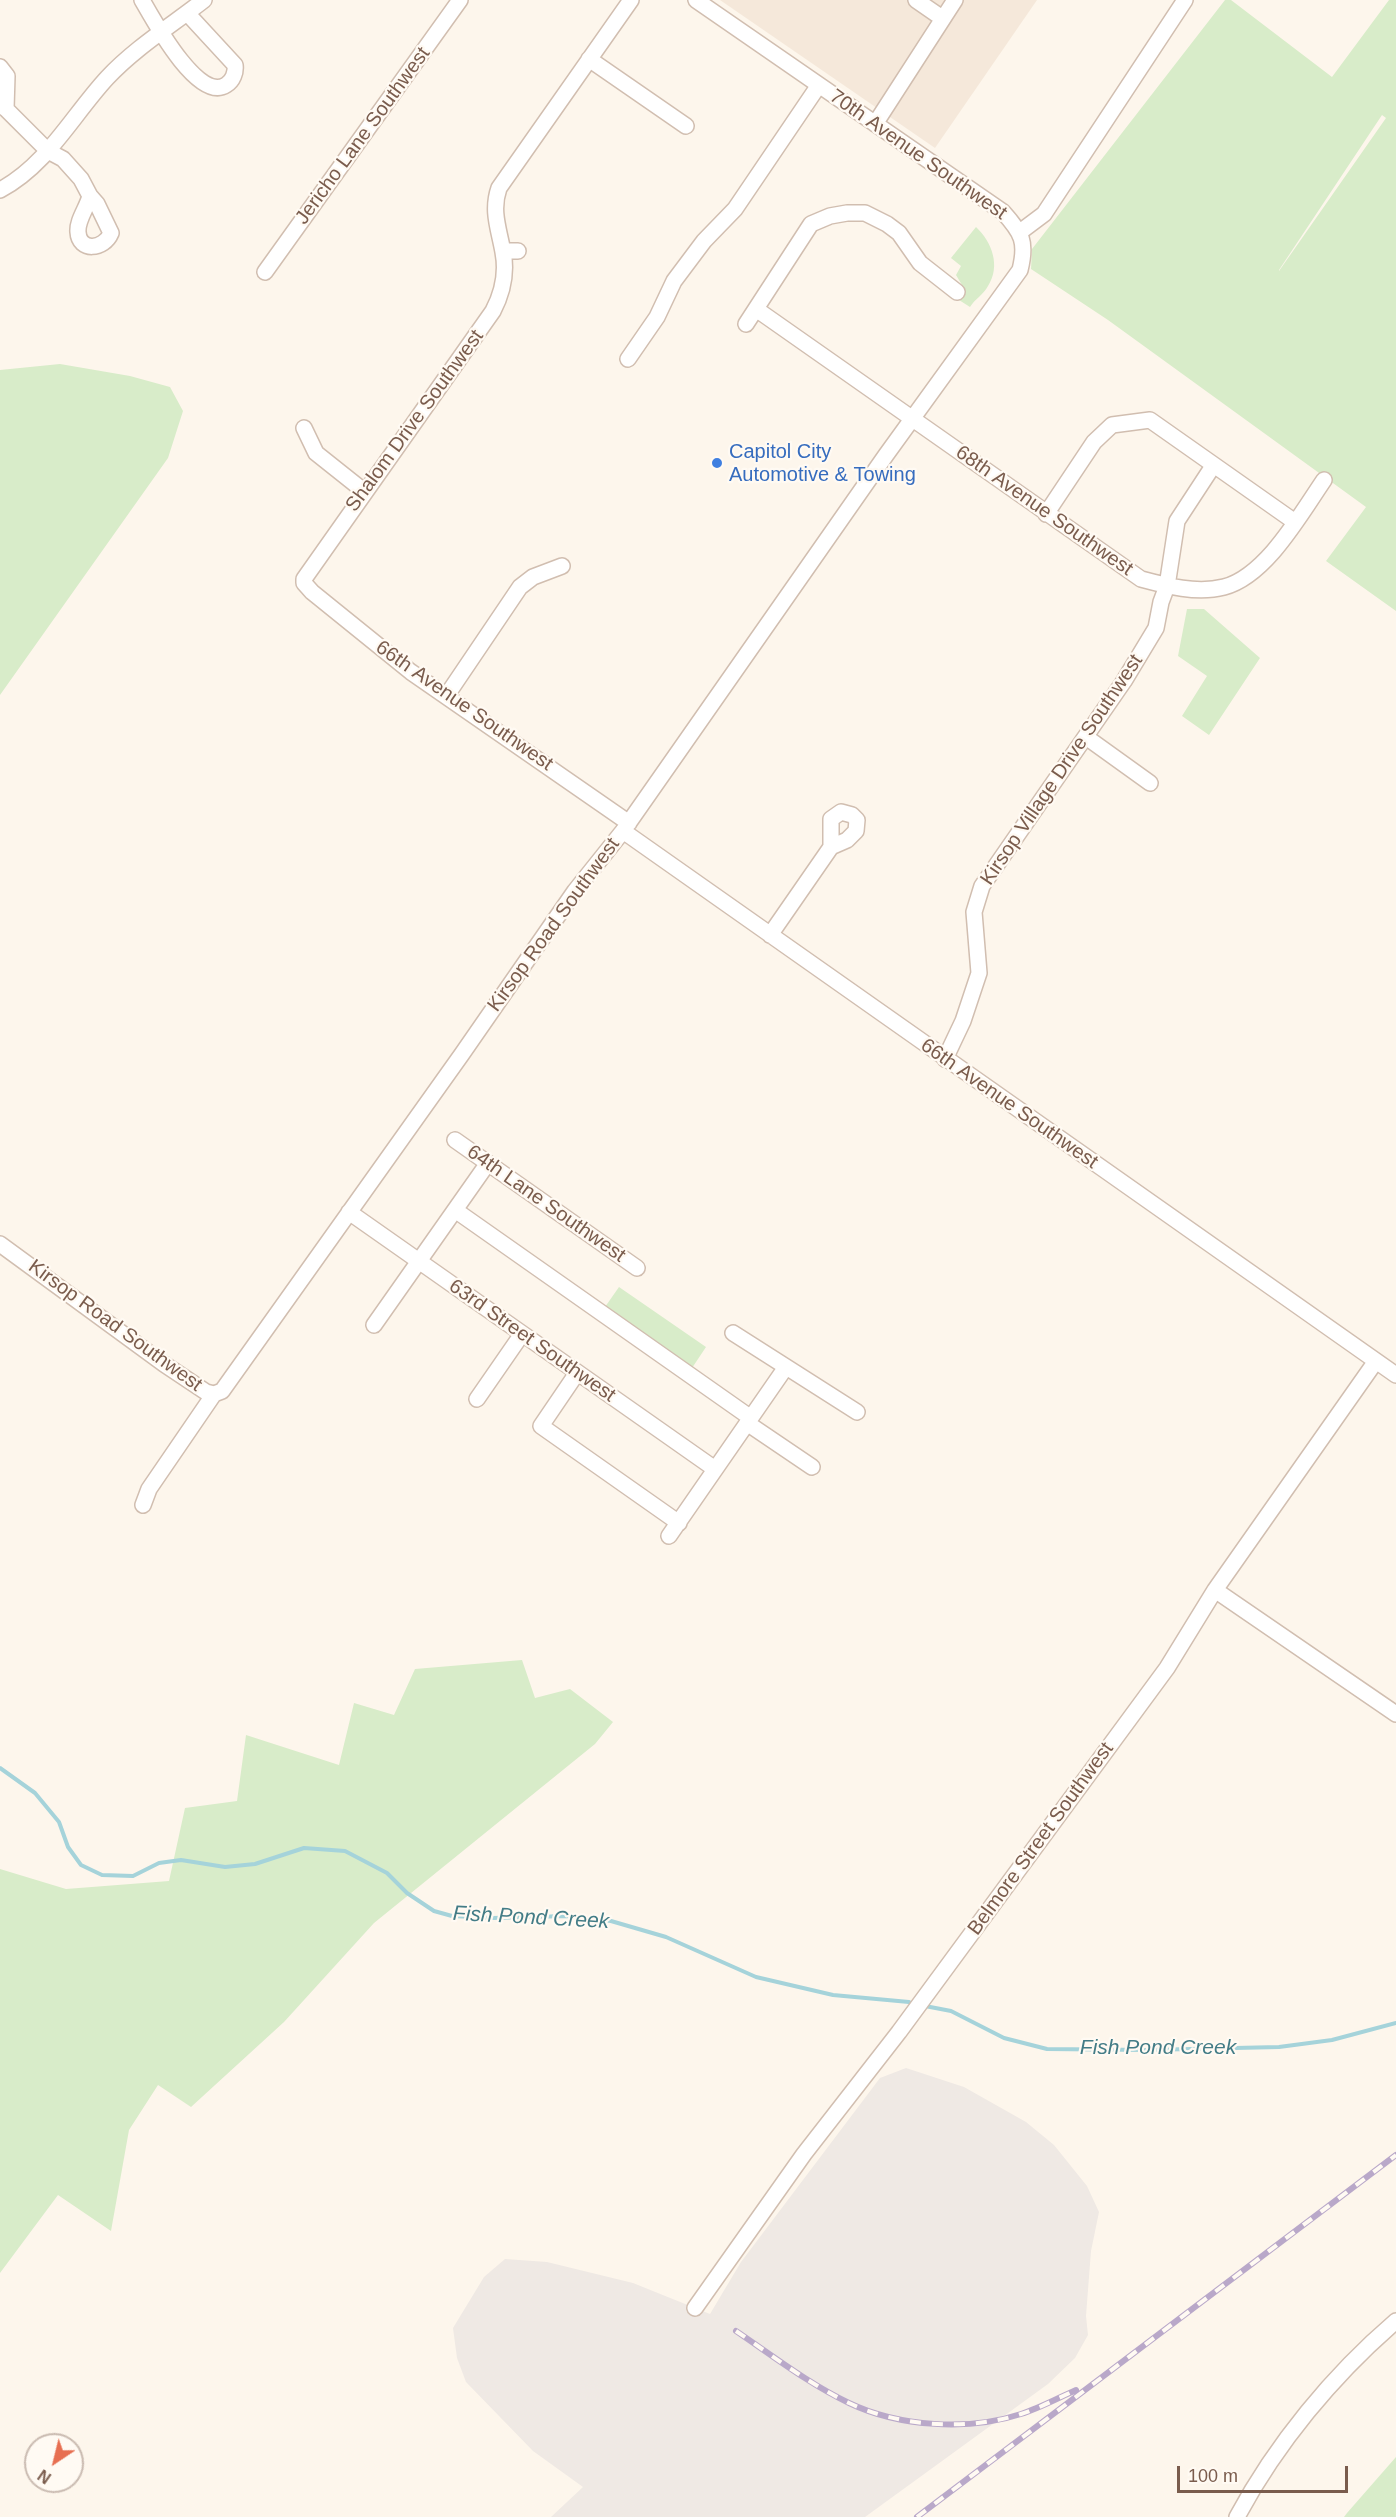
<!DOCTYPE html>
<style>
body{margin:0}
#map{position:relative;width:1396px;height:2517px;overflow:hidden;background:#fdf6ec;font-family:Arial,sans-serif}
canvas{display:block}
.north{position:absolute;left:24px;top:2433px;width:60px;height:60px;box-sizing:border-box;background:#fffaf3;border:2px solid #cabbb1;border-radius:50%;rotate:215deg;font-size:16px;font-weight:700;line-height:24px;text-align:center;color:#7a5c4d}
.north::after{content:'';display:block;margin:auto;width:21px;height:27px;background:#e76f51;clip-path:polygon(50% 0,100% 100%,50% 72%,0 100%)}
.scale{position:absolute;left:1177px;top:2466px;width:171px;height:27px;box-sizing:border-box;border:3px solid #7a5c4d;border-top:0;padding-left:8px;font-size:18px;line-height:21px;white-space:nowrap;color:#7a5c4d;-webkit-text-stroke:4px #fffaf3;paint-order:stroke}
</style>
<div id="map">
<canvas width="1396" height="2517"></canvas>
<div class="north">N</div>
<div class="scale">100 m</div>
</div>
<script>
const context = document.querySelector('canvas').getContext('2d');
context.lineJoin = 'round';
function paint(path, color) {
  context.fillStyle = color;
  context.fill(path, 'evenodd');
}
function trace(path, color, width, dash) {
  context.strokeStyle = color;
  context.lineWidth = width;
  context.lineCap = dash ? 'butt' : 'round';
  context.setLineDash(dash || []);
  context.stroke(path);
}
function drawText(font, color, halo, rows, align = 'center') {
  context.font = font + ' Arial,sans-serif';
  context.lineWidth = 4.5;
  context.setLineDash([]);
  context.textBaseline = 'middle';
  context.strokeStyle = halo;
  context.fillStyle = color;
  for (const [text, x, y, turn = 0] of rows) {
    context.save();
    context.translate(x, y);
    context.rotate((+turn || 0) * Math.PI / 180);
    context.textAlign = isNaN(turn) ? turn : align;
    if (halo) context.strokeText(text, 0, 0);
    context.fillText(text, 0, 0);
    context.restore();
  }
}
paint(new Path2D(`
 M 720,0 L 1037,0 L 935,148 Z`), '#f5e8da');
paint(new Path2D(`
 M 906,2068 L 964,2087 L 1026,2122 L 1054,2145 L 1087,2186 L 1099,2212 L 1091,2251 L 1086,2316 L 1088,2335 L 1075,2358 L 1048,2384 L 865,2517 L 551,2517 L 583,2487 L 533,2451 L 466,2382 L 457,2358 L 453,2328 L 484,2277 L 505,2259 L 547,2262 L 633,2283 L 710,2314 L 741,2262 L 880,2078 Z`), '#efe9e4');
paint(new Path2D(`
 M 1225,0 L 1231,0 L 1332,77 L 1389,0 L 1396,0 L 1396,611 L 1326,561 L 1366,507 L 1108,320 L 1031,269 L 1032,249 ZM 1382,115 L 1386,118 L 1279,271 L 1279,270 Z
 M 976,227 C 992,242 1001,266 988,286 C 983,295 975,299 970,307 L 959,300 L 965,290 L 956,275 L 961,266 L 951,258 Z
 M 60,364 L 130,376 L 170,387 L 183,411 L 168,458 L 0,695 L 0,370 Z
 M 1187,609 L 1204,609 L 1260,658 L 1209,735 L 1182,716 L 1207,676 L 1178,656 Z
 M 619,1287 L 706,1347 L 692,1368 L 605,1307 Z
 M 522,1660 L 535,1698 L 570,1689 L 613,1722 L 595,1744 L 374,1923 L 284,2022 L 191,2107 L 158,2085 L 129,2130 L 111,2231 L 58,2195 L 0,2273 L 0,1869 L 66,1889 L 169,1881 L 185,1808 L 237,1801 L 246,1735 L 339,1765 L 354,1703 L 394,1715 L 415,1669 Z
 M 1396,2457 L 1396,2517 L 1344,2517 L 1347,2513 Z`), '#d8ecc9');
trace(new Path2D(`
 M 0,1768 L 35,1793 L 59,1822 L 68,1847 L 81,1865 L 102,1875 L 133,1876 L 159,1863 L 181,1860 L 225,1867 L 255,1864 L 304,1848 L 345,1851 L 387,1873 L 407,1893 L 434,1911 L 452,1916 L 493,1918 L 568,1916 L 611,1921 L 666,1937 L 756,1977 L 833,1995 L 909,2002
 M 925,2006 L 951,2011 L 1004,2038 L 1047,2049 L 1147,2050 L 1279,2047 L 1332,2040 L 1396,2023`), '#a5d3da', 4);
const minor = new Path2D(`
 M 142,0 C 153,19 198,103 226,85 C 233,81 236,72 235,65 L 187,13
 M 916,0 L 942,18
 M 589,59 L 686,126
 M 0,67 L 7,76 L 6,109 L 0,105
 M 6,109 L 48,151 L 63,159 L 81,179 L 90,196
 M 875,124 L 955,0
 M 0,190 C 47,165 72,116 107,78 C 135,48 172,25 204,0
 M 90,196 L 97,204 L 111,233 C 104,250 79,252 78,232 C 77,220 87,208 90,196 Z
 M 1020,232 L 1044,214 L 1185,0
 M 503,251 L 518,251
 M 265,272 L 460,0
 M 756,309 L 1141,579 C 1167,586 1197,594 1224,587 C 1266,576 1300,515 1324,480
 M 746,324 L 811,224 L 830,216 L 847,213 L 865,213 L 887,224 L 899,233 L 920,263 L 957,292
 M 628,359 L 657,317 L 674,281 L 704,241 L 735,209 L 819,85
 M 304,428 L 316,453 L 365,492
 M 1046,514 L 1094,442 L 1112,425 L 1150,420 L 1295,522
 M 447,695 L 520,587 L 533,577 L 562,566
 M 1086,737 L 1150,783
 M 841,812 L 852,815 L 857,820 L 856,831 L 847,840 L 831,847 L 831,819 Z
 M 629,823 L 411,672 L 312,592 L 304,583 L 304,579 L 493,311 C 503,292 507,273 503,252 C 499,229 491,211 499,188 L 631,0
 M 623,831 L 1396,1375
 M 770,935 L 831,847
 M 945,1059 L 963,1021 L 979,973 L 974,912 L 982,886 L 1124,681 L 1156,628 L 1161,602 L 1167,586 L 1177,521 L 1213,466
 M 455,1140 L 637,1268
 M 455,1210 L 751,1418
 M 349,1212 L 715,1469
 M 0,1244 L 164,1364 L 206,1392 L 214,1394 L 222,1391 L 462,1054 L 575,891 L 623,831 L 886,455 L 1020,270 C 1027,242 1022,233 1003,212 L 696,0
 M 374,1325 L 488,1163
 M 733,1333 L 857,1412
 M 577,1373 L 541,1426 L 679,1523
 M 477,1399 L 522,1334
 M 747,1423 L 812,1467
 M 143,1505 L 149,1489 L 214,1394
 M 669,1536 L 786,1367
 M 1215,1590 L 1396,1714
 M 695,2308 L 804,2154 L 899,2032 L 1167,1668 L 1215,1590 L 1376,1361
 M 1237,2517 C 1276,2444 1333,2375 1396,2321`);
trace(minor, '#d1beb0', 18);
trace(minor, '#fff', 15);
const rail = new Path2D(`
 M 736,2331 C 773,2356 809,2384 849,2403 C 899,2427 969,2431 1021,2414 C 1040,2408 1058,2398 1076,2390
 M 917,2517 L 1396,2155`);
trace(rail, '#b9a8c9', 6);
trace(rail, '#fffaf3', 4, [11]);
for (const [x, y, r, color] of [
 [717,463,6,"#3f7fe0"]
]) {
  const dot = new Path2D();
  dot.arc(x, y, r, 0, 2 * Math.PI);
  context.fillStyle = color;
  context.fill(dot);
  trace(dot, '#fffaf3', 2);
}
drawText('20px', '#7a5c4d', '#fffaf3', [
 ["Jericho Lane Southwest",363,136,-54],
 ["70th Avenue Southwest",918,155,35],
 ["Shalom Drive Southwest",415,421,-54],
 ["68th Avenue Southwest",1044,511,35],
 ["66th Avenue Southwest",464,706,35],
 ["Kirsop Village Drive Southwest",1062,770,-56],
 ["Kirsop Road Southwest",554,925,-54],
 ["66th Avenue Southwest",1009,1104,35],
 ["64th Lane Southwest",546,1204,35],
 ["Kirsop Road Southwest",115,1326,36],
 ["63rd Street Southwest",532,1341,35],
 ["Belmore Street Southwest",1041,1839,-54]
]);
drawText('20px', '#366cbe', '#fffaf3', [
 ["Capitol City",729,452],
 ["Automotive & Towing",729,475]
], 'left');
drawText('italic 21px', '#437c86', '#fffaf3', [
 ["Fish Pond Creek",531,1918,3],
 ["Fish Pond Creek",1158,2048]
]);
</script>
